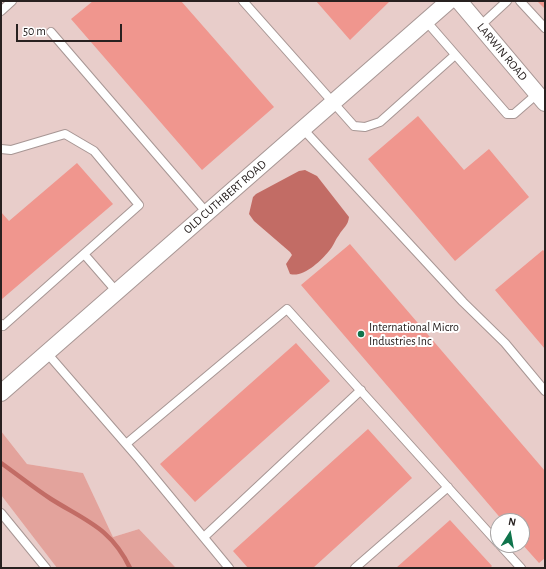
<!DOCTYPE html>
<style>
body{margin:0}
#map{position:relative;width:546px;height:569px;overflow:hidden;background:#eddad8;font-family:"Alegreya Sans",sans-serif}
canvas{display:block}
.frame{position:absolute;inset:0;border:2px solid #282120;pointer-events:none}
.north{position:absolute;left:490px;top:513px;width:40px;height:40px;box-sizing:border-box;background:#fff;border:1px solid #a9a6a6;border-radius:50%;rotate:11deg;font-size:11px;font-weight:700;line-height:16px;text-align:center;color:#282120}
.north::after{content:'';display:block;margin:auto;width:14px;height:18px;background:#0f744c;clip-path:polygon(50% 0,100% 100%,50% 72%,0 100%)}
.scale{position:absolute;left:16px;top:24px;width:106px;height:18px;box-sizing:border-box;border:2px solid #282120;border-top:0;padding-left:5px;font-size:12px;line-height:14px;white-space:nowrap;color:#282120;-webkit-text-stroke:3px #fff;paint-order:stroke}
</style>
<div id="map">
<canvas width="546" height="569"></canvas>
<div class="frame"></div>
<div class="north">N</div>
<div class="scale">50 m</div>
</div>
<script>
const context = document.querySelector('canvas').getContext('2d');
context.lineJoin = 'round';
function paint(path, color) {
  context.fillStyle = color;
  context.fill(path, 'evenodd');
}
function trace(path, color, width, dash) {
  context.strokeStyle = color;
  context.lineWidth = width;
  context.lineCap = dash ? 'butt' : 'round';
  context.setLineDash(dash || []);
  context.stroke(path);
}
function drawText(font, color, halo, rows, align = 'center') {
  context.font = font + ' "Alegreya Sans",sans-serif';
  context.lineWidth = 4;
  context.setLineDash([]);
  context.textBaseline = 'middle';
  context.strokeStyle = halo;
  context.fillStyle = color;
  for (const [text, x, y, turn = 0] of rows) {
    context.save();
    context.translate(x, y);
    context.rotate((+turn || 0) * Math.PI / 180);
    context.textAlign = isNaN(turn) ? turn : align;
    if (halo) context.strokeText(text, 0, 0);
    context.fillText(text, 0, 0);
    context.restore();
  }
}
paint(new Path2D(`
 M 1,1 L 545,1 L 545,568 L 176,568 L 139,529 L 113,537 L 83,473 L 27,464 L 1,431 ZM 498,521 L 522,521 L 522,545 L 498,545 Z
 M 1,495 L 57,568 L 1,568 Z`), '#e8cdca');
paint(new Path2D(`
 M 1,431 L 27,464 L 83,473 L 113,537 L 139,529 L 176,568 L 57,568 L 1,495 Z`), '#e3a39c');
paint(new Path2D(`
 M 305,170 L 317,176 L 349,217 C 348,226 343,228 339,235 C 335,240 333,247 329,251 C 321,261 303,278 290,274 L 286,264 L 292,255 L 290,252 L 254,221 L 249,214 L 253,197 L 256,194 L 299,171 Z`), '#c26c65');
trace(new Path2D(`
 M 1,463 C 18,475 34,488 51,499 C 86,521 111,528 130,568`), '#c26c65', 4.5);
paint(new Path2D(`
 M 93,1 L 181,1 L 274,107 L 202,170 L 71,19 Z
 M 316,1 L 390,1 L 350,40 Z
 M 537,1 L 545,1 L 545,9 Z
 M 418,116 L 464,170 L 489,149 L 529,197 L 455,261 L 368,159 Z
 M 77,163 L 113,204 L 2,299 L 1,212 L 9,221 Z
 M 350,244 L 545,471 L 545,558 L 539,563 L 522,544 L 522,521 L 503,521 L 301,285 Z
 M 543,250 L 545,252 L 545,349 L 495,290 Z
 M 296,343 L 330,381 L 195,502 L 160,464 Z
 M 368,429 L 412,478 L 313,568 L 248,568 L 233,551 Z
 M 450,520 L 492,566 L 490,568 L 396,568 Z`), '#f0968e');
const lane = new Path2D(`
 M 243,1 L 354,126 L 365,127 L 380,122 L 455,55
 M 520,1 L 545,28
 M 1,11 L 12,1
 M 426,21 L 507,114 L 514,114 L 537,94
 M 480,26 L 507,1
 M 51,32 L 207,213
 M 303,129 L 463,302 L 505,343 L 545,391
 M 1,149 L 11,150 L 65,134 L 94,151 L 139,205 L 3,326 L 1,324
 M 84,254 L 117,292
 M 47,353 L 139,459 L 229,568
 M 126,444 L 287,309 L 498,543
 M 1,513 L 46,568
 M 204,537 L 361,390
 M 500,545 L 521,568
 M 355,568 L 448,487`);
const street = new Path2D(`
 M 459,1 L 545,103
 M 1,393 L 449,1`);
trace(lane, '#a79694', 10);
trace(street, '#a79694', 18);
trace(lane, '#fff', 8);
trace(street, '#fff', 16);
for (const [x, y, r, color] of [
 [361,334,4,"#0f744c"]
]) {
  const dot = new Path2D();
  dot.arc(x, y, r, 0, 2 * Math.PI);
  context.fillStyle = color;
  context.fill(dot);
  trace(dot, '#fff', 1.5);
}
drawText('12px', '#282120', '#fff', [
 ["LARWIN ROAD",502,52,50],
 ["OLD CUTHBERT ROAD",225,197,-41]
]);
drawText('12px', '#282120', '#fff', [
 ["International Micro",369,327],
 ["Industries Inc",369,341]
], 'left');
</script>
